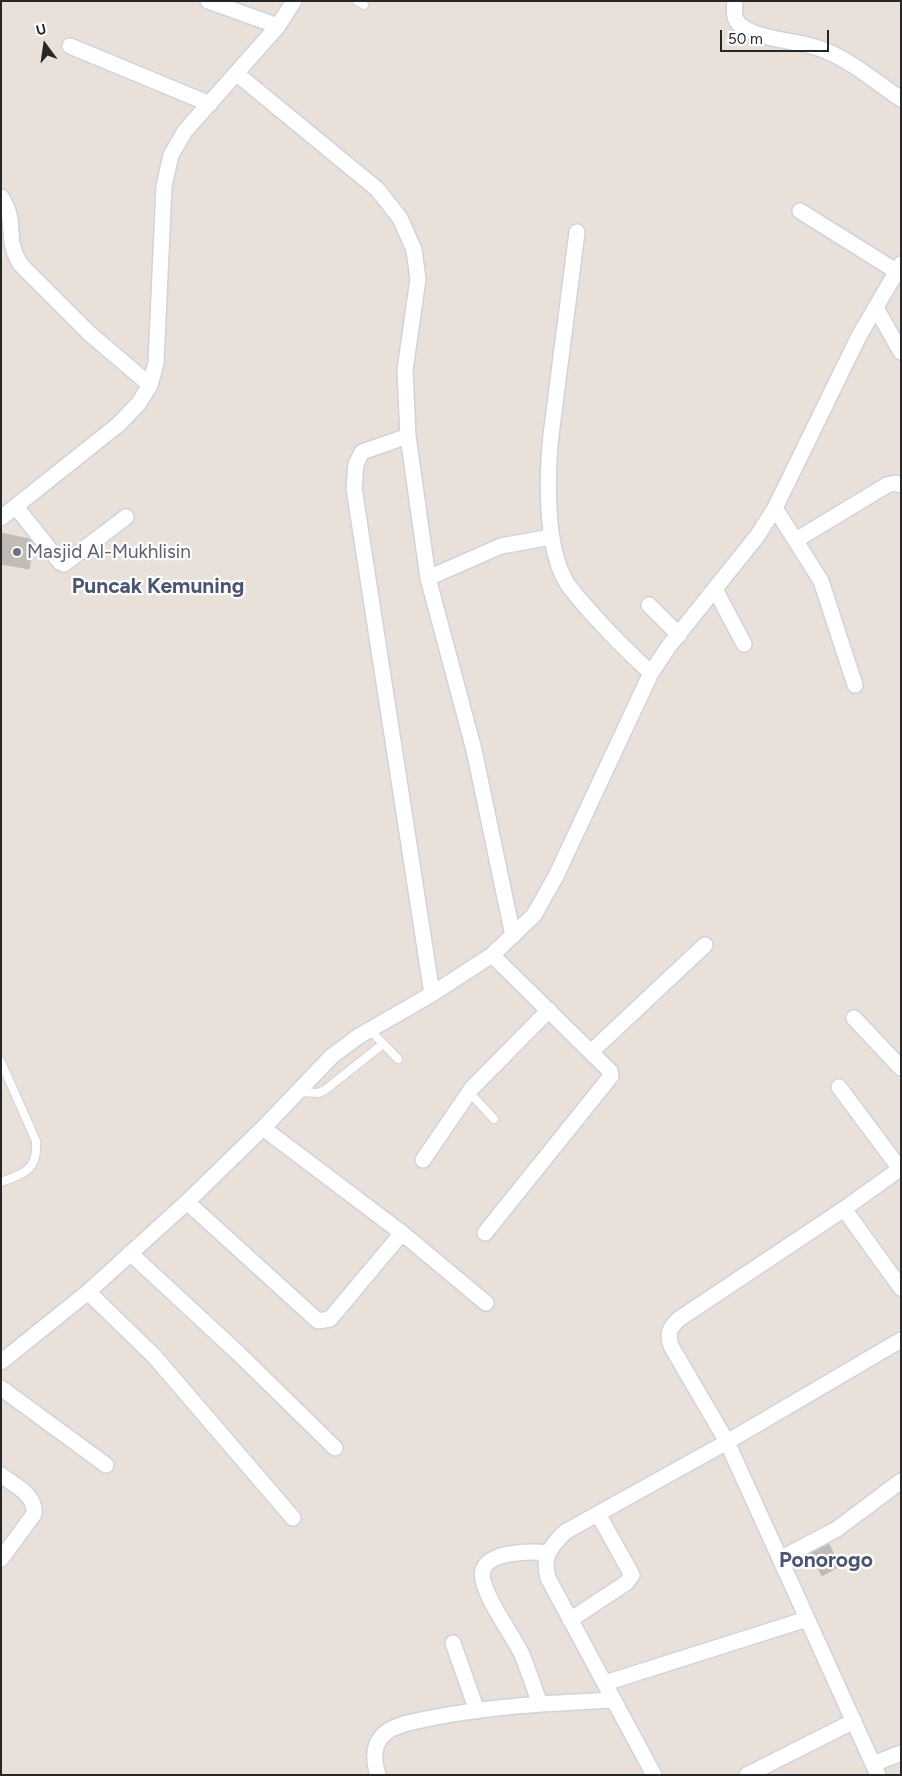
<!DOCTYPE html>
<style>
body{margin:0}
#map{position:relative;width:902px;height:1776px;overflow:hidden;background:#e8e0d9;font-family:Figtree,sans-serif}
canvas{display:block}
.frame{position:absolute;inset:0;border:2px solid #262626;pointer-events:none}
.north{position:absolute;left:20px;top:20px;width:50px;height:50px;-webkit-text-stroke:4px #fff;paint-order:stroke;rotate:346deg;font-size:14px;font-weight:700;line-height:20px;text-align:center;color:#262626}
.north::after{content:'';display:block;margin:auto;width:18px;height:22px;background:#262626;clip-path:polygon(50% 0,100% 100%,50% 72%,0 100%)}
.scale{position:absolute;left:720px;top:30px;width:109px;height:22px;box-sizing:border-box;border:2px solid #262626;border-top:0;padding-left:6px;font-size:15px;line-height:18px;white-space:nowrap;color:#262626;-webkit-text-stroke:4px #fff;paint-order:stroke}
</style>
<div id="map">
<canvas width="902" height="1776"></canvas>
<div class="frame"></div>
<div class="north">U</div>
<div class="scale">50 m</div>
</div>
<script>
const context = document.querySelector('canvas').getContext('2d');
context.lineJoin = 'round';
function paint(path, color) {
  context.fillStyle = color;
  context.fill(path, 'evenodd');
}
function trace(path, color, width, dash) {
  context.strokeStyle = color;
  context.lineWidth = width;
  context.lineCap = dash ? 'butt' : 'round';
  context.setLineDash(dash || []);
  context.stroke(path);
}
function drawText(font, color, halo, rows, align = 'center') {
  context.font = font + ' Figtree,sans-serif';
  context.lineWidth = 4.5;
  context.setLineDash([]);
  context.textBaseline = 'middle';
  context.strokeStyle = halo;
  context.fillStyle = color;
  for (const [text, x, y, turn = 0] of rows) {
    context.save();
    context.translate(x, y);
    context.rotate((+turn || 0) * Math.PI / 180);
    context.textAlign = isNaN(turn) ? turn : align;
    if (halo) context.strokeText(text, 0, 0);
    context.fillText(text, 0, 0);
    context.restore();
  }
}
const building = new Path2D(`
 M 1,533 L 29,539 L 34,544 L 29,569 L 1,564 Z
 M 829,1544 L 840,1566 L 822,1576 L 814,1561 L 800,1568 L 796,1561 Z`);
paint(building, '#c0bbb4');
trace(building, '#c3bcb3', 1);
const service = new Path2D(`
 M 357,1 L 364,5
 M 370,1030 L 398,1059
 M 1,1062 L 36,1141 C 38,1170 25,1173 1,1182
 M 300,1092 L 318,1093 L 325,1090 L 383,1044
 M 469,1092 L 494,1119`);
const minor = new Path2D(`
 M 208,1 L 278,26
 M 735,1 C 734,10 733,20 741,26 C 760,41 803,40 826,51 C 853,62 877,83 901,99
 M 70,46 L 210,104
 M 237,74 L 377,189 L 400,218 L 414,250 L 418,279 L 405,370 L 408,436 L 428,578 L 474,750 L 513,936
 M 1,197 C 19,224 3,238 21,265 L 90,334 L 150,385
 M 800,211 L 896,271
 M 577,232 L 551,435 C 547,475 545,541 564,578 C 569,589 579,598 587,608 C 607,631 628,652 651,673
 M 876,308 L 901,352
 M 408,436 L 362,452 L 356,464 L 354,488 L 432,994
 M 16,507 L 60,562 L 64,564 L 126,517
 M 775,508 L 821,581 L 855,685
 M 1,518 L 119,424 L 139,403 L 150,385 L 156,363 L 164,186 L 171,155 L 185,131 L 278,26 L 294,1
 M 796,540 L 887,485 L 896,483 L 901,485
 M 428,578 L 501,546 L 551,537
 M 715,589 L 744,644
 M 649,605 L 679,635
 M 854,1018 L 901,1068
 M 591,1052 L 705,945
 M 839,1087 L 900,1169
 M 263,1128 L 402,1233 L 486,1303
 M 423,1160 L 472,1088 L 549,1010
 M 187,1202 L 318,1321 L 330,1319 L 402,1233
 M 844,1209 L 901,1288
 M 485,1233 L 611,1076 L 610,1071 L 492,955
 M 130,1253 L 238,1353 L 335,1448
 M 88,1292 L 154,1356 L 293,1518
 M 1,1362 L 88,1292 L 187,1202 L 267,1124 L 332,1056 L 359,1036 L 432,994 L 492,955 L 534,915 L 556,876 L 651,673 L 669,646 L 758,535 L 775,508 L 859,336 L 901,264
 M 1,1388 L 106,1465
 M 1,1475 C 15,1486 36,1494 34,1514 L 1,1559
 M 780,1559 L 837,1529 L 901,1481
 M 570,1620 L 626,1583 L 632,1575 L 598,1514
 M 453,1643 L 477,1711
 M 605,1683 L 807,1619
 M 540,1704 C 534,1688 529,1672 523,1657 C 515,1637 477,1589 483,1570 C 489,1551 532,1551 547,1553
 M 873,1764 L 901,1753
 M 378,1775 C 373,1759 372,1742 388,1731 C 400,1723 418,1721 431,1718 C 491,1706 552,1703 613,1700
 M 654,1775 L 548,1578 C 542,1555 550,1548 565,1532 L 727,1442 L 901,1340
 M 747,1775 L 854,1721
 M 878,1775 L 727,1442 L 671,1346 C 667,1334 669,1328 679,1319 L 844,1209 L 901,1168`);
trace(service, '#ced3df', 10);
trace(minor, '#ced3df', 18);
trace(service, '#fff', 8);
trace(minor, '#fff', 15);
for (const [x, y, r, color] of [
 [17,552,5,"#6b7280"]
]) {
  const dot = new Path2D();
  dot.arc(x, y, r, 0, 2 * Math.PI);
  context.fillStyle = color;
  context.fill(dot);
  trace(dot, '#fff', 2);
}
drawText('19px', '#5b616d', '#fff', [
 ["Masjid Al-Mukhlisin",27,552]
], 'left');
drawText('bold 21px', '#4b5573', '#fff', [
 ["Puncak Kemuning",158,587],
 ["Ponorogo",826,1561]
]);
</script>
